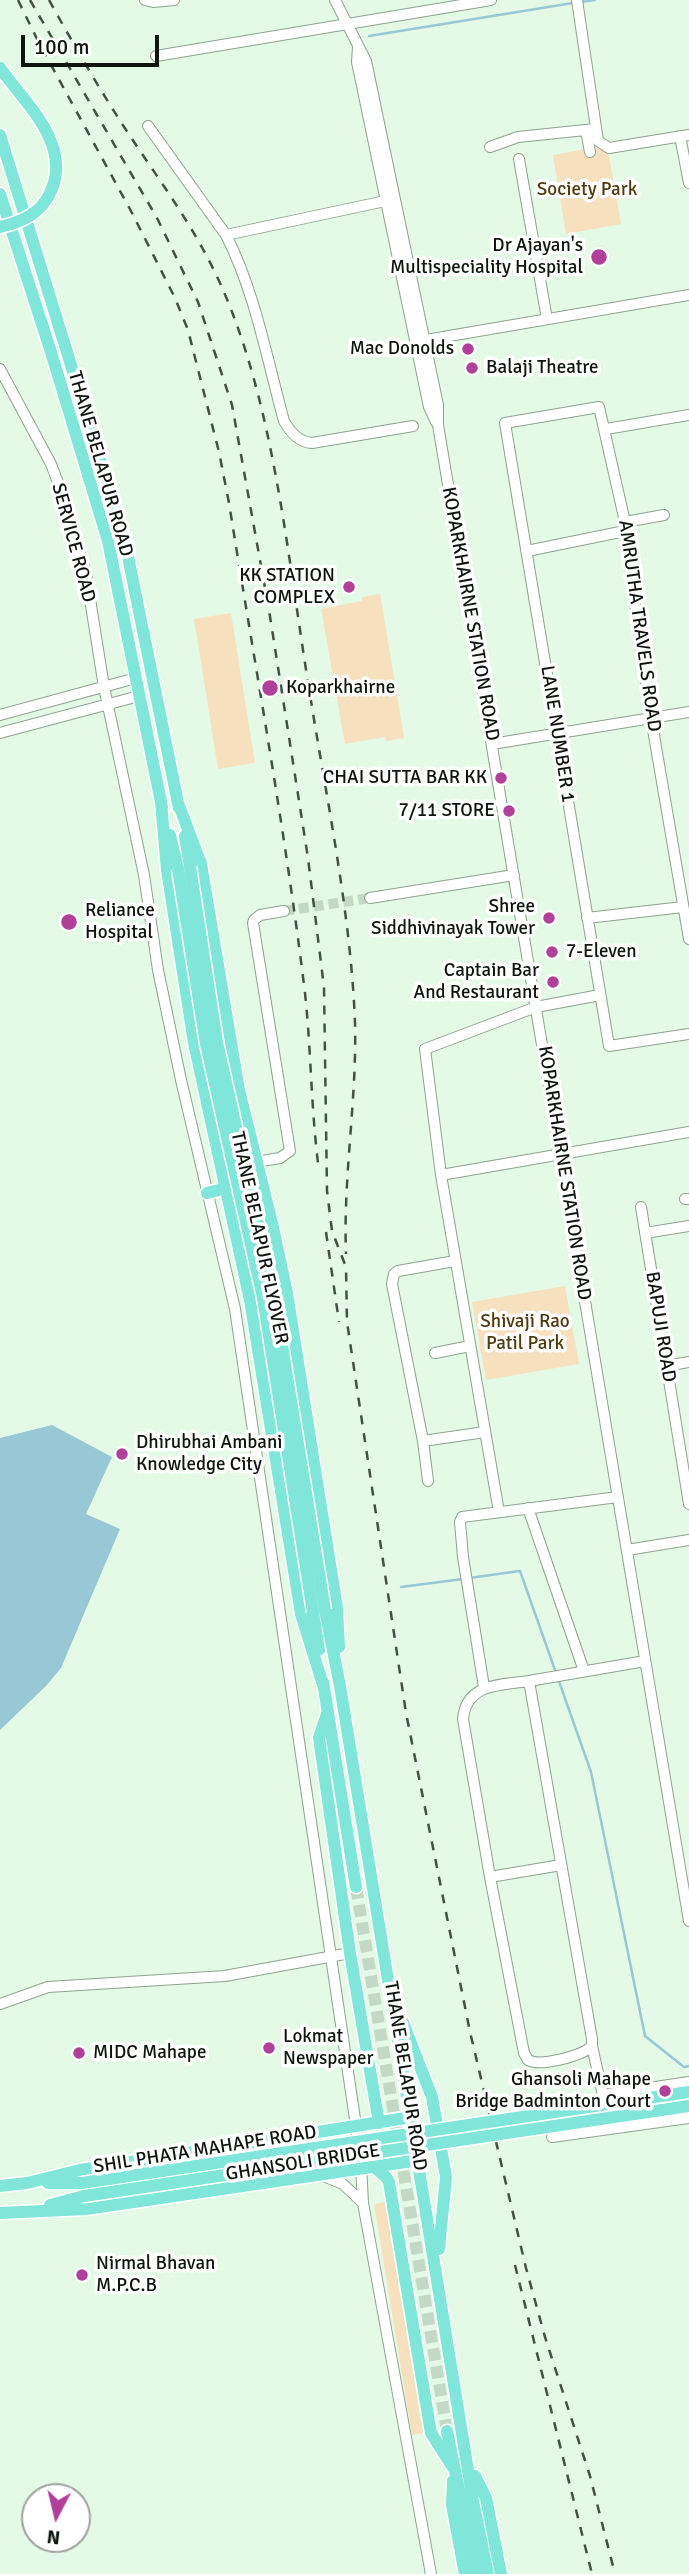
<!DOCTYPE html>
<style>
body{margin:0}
#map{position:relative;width:689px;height:2574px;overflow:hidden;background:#e4fae6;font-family:Signika,sans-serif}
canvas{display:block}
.north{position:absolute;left:21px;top:2483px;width:70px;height:70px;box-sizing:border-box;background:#fff;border:2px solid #9ea19f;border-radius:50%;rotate:187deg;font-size:19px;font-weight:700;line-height:28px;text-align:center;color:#0d150e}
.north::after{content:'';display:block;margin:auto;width:24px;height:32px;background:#b1409b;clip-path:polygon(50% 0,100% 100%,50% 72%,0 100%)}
.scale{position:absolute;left:21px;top:35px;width:138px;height:32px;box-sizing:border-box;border:4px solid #0d150e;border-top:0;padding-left:9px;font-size:21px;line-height:24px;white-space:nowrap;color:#0d150e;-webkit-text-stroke:5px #fff;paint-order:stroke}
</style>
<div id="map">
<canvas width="689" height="2574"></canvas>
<div class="north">N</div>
<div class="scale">100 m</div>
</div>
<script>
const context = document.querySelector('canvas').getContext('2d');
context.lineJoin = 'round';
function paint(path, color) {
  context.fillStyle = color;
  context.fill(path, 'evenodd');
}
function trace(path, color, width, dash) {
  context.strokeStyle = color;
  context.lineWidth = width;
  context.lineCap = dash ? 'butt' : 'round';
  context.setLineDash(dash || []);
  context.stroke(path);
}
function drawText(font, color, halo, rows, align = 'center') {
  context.font = font + ' Signika,sans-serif';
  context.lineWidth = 7;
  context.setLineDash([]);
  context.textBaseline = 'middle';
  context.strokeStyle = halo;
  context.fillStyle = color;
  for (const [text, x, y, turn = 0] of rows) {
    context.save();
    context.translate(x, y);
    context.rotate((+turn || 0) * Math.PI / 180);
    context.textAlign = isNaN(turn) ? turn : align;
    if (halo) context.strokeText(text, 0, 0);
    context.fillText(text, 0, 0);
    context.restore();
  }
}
paint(new Path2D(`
 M 607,145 L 621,224 L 566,234 L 553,155 Z
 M 380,594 L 404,738 L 386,741 L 385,737 L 345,744 L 321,609 L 362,601 L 362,597 Z
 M 231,613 L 255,763 L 218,769 L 194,619 Z
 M 565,1286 L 579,1364 L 486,1380 L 472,1302 Z
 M 385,2202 L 423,2433 L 412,2435 L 374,2204 Z`), '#f7e0bd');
paint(new Path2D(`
 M 52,1425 L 112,1457 L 86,1514 L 120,1529 L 61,1668 L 46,1686 L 0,1730 L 0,1438 Z`), '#98c8d6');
trace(new Path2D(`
 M 580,2 L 595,0
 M 369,36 L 573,3
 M 469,1578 L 520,1571 L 591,1772 L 645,2036 L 684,2067 L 689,2066
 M 401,1587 L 463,1579`), '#98c8d6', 2.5);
trace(new Path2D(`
 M 284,911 L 370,898`), '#c4d8c6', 10, [10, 5]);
trace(new Path2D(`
 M 356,1887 L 447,2431`), '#c4d8c6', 12, [12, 6]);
const minor = new Path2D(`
 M 145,0 L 153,2 L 174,0
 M 335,0 L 366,61 L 438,405 L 438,425 L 689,1921
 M 577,0 L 598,141 L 609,148 L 689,135
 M 358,47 L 357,62 L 429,407 L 436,422
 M 156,56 L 491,0
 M 148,126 L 226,235 C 255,292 267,359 284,421 C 290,432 299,442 312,443 L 413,426
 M 586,131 L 590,152
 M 680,136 L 689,183
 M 490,147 L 518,137 L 595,129
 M 519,159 L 547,319
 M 226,235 L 390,200
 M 420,341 L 689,295
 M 0,369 L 51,464 L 65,501 L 86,574 L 104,687 L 144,875 L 158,970 L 181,1080 L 235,1309 L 359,2146
 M 606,429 L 689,415
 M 625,522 L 664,515
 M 527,551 L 625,531
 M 0,715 L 136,678
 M 0,733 L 139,696
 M 492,744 L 689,712
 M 370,898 L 514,875
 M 587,918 L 683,907
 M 689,939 L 651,718 L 625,531 L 625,522 L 599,407 L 505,423 L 609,1046 L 689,1034
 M 250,1163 L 280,1158 L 290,1151 L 253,923 L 254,920 L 260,915 L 284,911
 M 441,1175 L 425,1049 L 536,1007 L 600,995
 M 685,1199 L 689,1199
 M 641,1207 L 689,1504
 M 645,1233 L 689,1226
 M 455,1261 L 398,1271 L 394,1274 L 392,1284 L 423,1441 L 485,1432
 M 435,1353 L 470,1346
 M 666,1366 L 689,1362
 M 423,1441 L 428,1481
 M 528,1508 L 584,1671
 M 499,1512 L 441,1175 L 689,1132
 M 627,1550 L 689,1540
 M 529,1681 L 592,2039 L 592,2046 C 582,2056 540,2067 528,2060 L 524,2053 L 490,1877 L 463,1719 C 466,1683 501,1685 529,1681 Z
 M 529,1681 L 645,1661
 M 484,1687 L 463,1557 L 460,1522 L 462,1517 L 618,1497
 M 490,1877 L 561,1865
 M 0,2004 L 48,1987 L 225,1976 L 350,1953
 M 592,2046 L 604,2100
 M 602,2095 L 689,2082
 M 552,2137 L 689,2118
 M 361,2164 L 363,2203 L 431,2574
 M 321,2175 L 343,2184 L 363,2203`);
const major = new Path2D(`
 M 0,135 L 124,537 L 179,808
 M 0,194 L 51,352 L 108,541 L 162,807
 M 177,800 L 201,864 L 239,1090 L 272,1223 L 287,1293 L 337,1608 L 339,1647
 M 161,802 L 167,870 L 194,1043 L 250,1300 L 301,1614 L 324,1688
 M 170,835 L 178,869
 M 185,836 L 190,867
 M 207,1193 L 234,1186
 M 325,1610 L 340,1686 L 473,2501 L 488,2574
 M 313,1612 L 319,1650
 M 323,1682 L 356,1887
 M 328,1711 L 319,1738 L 350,1953 L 379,2123
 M 400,2015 L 432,2097 L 446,2177 L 439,2249
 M 374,2167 L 386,2177 L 389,2182 L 431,2433 L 454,2469
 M 48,2183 L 82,2183
 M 0,2186 L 27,2183 L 80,2170 L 412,2117
 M 50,2205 L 84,2196
 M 0,2213 L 86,2209 L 419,2160
 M 447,2431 L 476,2574
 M 475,2476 L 486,2498 L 501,2574
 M 453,2481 L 452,2505 L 465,2574`);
trace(minor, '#8ea290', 12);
trace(major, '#fff', 15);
trace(minor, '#fff', 10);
trace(major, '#80e6da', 12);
trace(new Path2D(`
 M 18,0 L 39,43 L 131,211 L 175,298 L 188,330 L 219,452 L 229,503 C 255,666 285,829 305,993 C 311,1049 311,1106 318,1163
 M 30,0 L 157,218 L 198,302 L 232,405 L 269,610 L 308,858 L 324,987 L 327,1191 L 332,1231 L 346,1267 L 347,1322 L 406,1713 L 470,2032 L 526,2268 L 545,2337 L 590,2476 L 615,2574
 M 49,0 C 75,47 101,92 130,136 C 162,184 196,230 220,283 C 274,403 287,553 308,682 C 325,792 351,912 355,1023 C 357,1100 343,1176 346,1254
 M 326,1232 L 339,1322
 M 515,2265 L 592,2574`), '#445045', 2.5, [9, 9]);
const majorBridge = new Path2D(`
 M 0,68 C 25,103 72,144 51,191 C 42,213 22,222 0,227
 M 190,867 L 217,1042 L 274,1296 L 325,1610
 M 178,869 L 206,1044 L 263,1298 L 313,1612
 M 82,2183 L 689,2092
 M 84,2196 L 689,2106`);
trace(majorBridge, '#fff', 15, []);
trace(majorBridge, '#80e6da', 12);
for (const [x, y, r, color] of [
 [599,257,9,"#b1409b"],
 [468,349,7,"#b1409b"],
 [472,368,7,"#b1409b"],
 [349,587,7,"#b1409b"],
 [270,688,9,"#b1409b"],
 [501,778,7,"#b1409b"],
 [509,811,7,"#b1409b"],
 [549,918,7,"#b1409b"],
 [69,922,9,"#b1409b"],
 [552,952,7,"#b1409b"],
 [553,982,7,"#b1409b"],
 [122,1454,7,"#b1409b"],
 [269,2048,7,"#b1409b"],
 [79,2053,7,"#b1409b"],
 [665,2091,7,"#b1409b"],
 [82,2275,7,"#b1409b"]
]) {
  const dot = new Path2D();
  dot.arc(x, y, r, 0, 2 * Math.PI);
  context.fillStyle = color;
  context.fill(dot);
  trace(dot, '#fff', 2.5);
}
drawText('19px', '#51390c', '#fff', [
 ["Society Park",587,190],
 ["Shivaji Rao",525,1322],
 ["Patil Park",525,1344]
]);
drawText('19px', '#0d150e', '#fff', [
 ["Dr Ajayan's",583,246],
 ["Multispeciality Hospital",583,268],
 ["Mac Donolds",454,349],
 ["Balaji Theatre",486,368,"left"],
 ["KK STATION",335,576],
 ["COMPLEX",335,598],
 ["Koparkhairne",286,688,"left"],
 ["CHAI SUTTA BAR KK",487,778],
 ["7/11 STORE",495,811],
 ["Shree",535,907],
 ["Siddhivinayak Tower",535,929],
 ["Reliance",85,911,"left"],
 ["Hospital",85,933,"left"],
 ["7-Eleven",566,952,"left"],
 ["Captain Bar",539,971],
 ["And Restaurant",539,993],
 ["Dhirubhai Ambani",136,1443,"left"],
 ["Knowledge City",136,1465,"left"],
 ["Lokmat",283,2037,"left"],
 ["Newspaper",283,2059,"left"],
 ["MIDC Mahape",93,2053,"left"],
 ["Ghansoli Mahape",651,2080],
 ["Bridge Badminton Court",651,2102],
 ["Nirmal Bhavan",96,2264,"left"],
 ["M.P.C.B",96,2286,"left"]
], 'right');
drawText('19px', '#0d150e', '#fff', [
 ["THANE BELAPUR ROAD",100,464,74],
 ["SERVICE ROAD",73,543,75],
 ["KOPARKHAIRNE STATION ROAD",470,614,80],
 ["AMRUTHA TRAVELS ROAD",639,626,82],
 ["LANE NUMBER 1",557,734,81],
 ["KOPARKHAIRNE STATION ROAD",564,1173,81],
 ["THANE BELAPUR FLYOVER",259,1238,78],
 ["BAPUJI ROAD",660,1327,81],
 ["THANE BELAPUR ROAD",405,2076,81],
 ["SHIL PHATA MAHAPE ROAD",205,2150,-9],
 ["GHANSOLI BRIDGE",303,2163,-9]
]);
</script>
